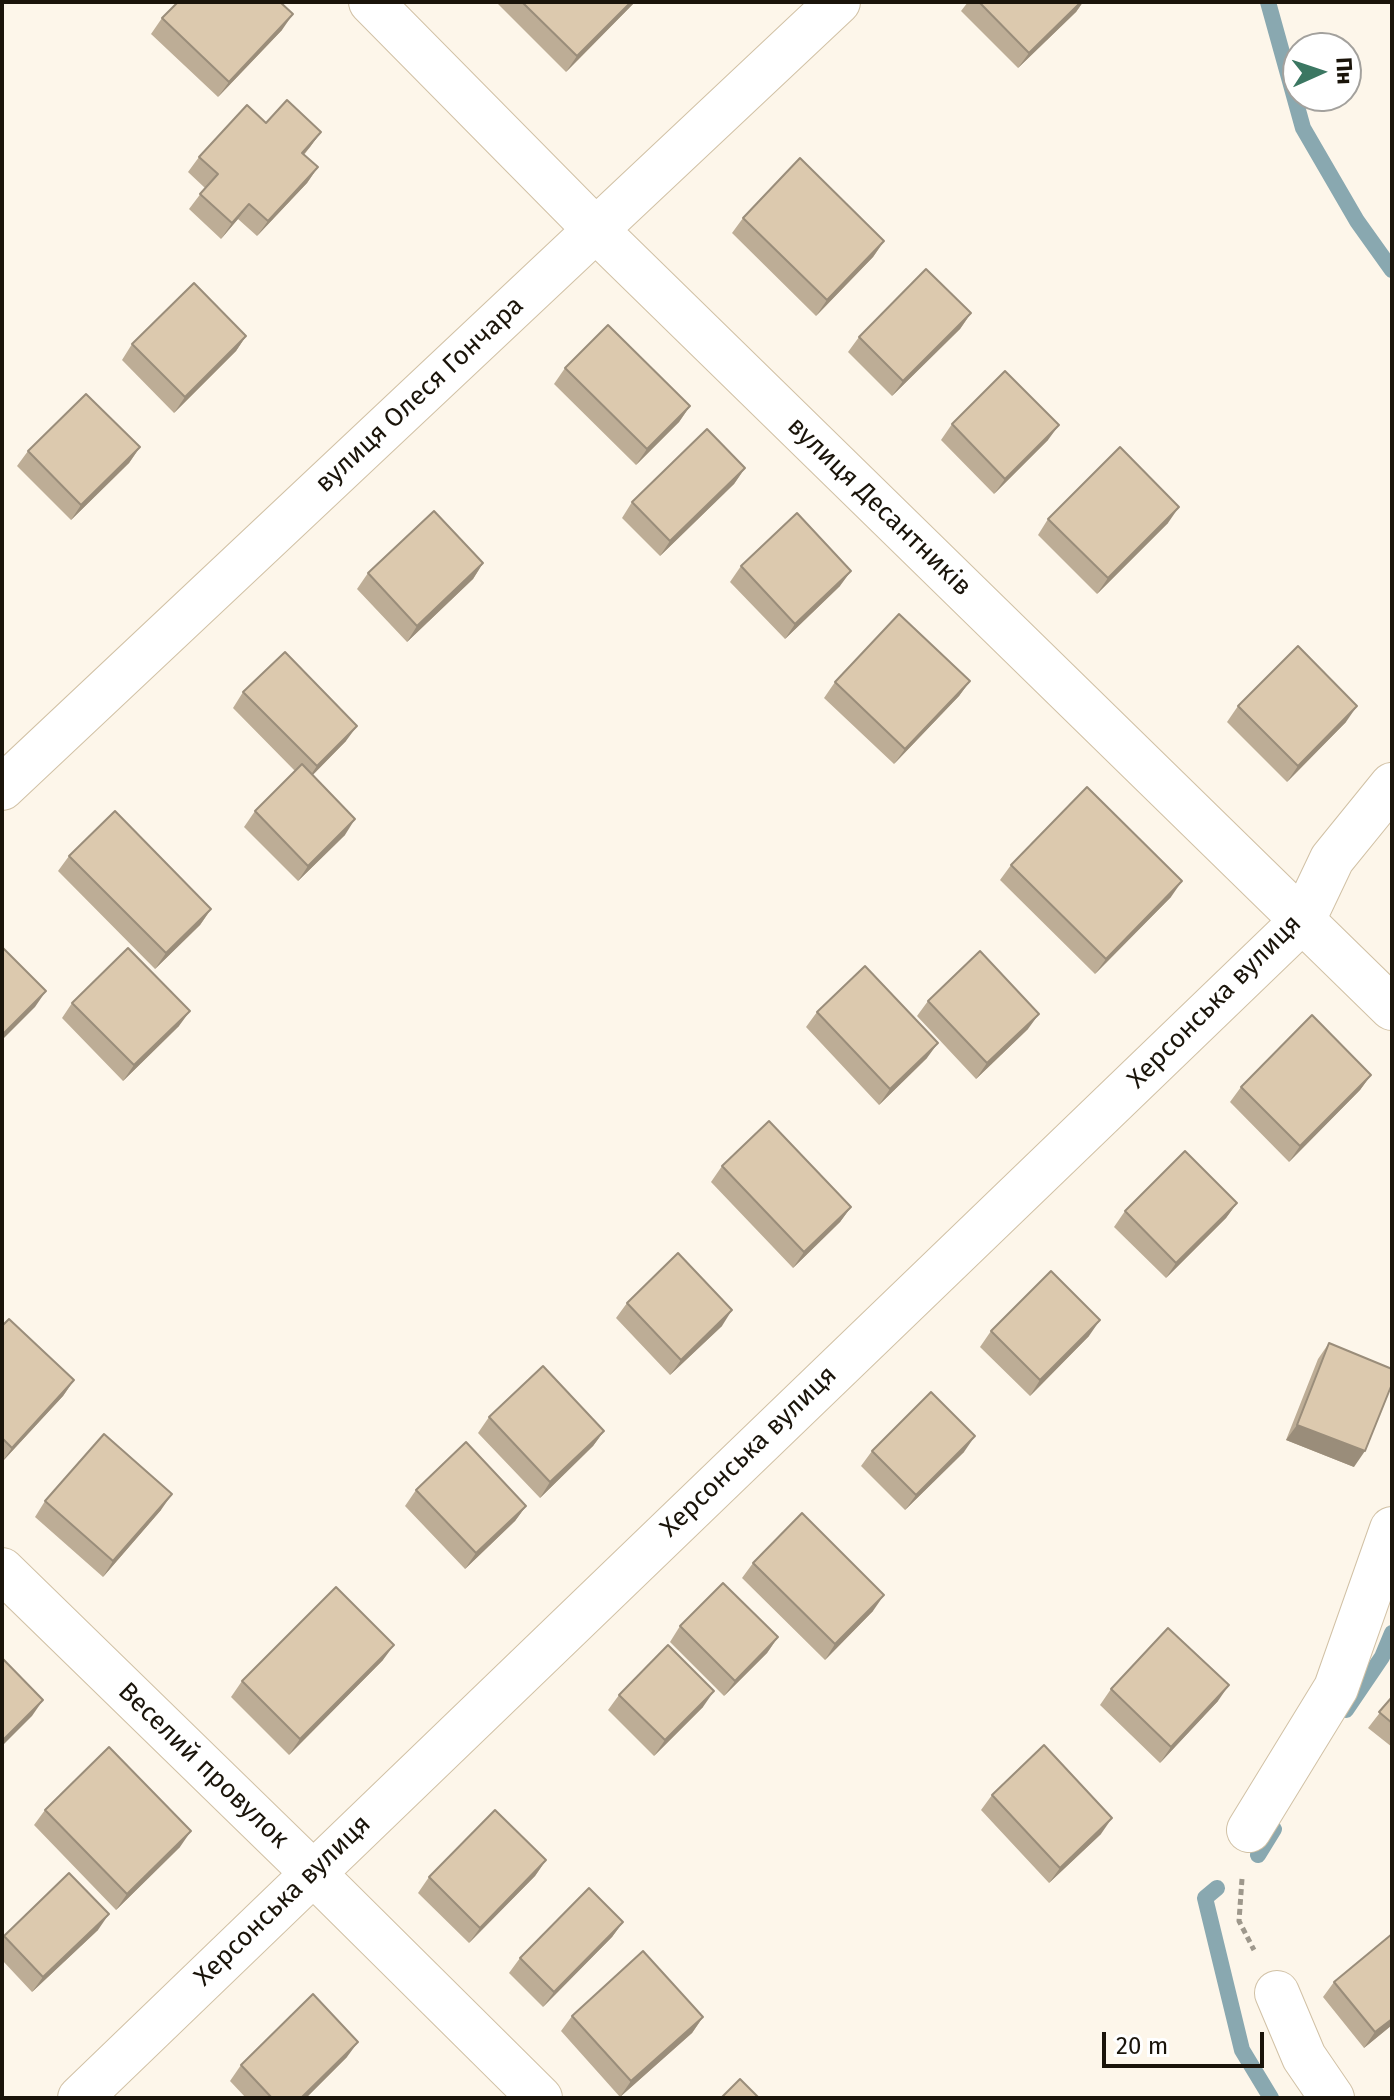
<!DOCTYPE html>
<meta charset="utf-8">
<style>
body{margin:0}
#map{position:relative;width:1394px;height:2100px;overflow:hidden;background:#fdf6ea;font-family:"Fira Sans",sans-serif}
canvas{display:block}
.frame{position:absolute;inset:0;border:4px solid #1a140a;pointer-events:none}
.north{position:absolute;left:1282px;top:32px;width:80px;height:80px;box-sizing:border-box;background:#fff;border:2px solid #a3a19d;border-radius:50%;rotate:87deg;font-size:22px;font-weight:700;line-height:32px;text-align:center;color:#1a140a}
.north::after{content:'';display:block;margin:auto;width:28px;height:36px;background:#3b7762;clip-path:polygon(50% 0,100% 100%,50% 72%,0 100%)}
.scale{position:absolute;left:1102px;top:2032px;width:162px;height:36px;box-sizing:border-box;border:4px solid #1a140a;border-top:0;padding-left:10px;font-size:24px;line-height:28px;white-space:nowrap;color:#1a140a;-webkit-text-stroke:6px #fff;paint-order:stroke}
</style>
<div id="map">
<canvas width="1394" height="2100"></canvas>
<div class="frame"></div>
<div class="north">Пн</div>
<div class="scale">20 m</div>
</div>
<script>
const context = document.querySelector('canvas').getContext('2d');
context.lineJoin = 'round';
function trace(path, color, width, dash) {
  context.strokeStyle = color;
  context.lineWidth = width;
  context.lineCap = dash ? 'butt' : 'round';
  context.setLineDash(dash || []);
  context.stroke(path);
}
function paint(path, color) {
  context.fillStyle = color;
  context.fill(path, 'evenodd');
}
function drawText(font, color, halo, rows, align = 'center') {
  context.font = font + ' "Fira Sans",sans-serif';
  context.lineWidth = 6;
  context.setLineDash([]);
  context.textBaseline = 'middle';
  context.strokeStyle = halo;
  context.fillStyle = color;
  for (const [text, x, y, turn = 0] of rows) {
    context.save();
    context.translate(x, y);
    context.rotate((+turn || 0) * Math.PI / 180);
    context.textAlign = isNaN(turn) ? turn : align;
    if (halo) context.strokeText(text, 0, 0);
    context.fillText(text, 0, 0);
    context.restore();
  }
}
trace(new Path2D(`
 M 1268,2 L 1303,128 L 1357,221 L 1392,270
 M 1346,1710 L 1382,1657 L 1392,1633
 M 1258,1855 L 1274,1829
 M 1217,1888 L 1205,1898 L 1242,2050 L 1271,2098`), '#89a8b0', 16);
const minor = new Path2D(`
 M 371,2 L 596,230 L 1392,1008
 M 2,788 L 838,2
 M 2,1570 L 312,1872 L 540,2098
 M 1249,1830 L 1336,1688 L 1392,1529
 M 1277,1993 L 1304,2057 L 1332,2098
 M 80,2098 L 1303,920 L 1332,859 L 1392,785`);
trace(minor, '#d1c1a5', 46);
trace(new Path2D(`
 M 1242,1879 L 1239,1921 L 1254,1950`), '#9e988c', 5, [6, 4]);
trace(minor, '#fff', 44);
paint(new Path2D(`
 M 496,2 L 635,2 L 566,72 Z
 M 968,2 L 1083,2 L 1076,12 L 1018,68 L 961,11 Z
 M 162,18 L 282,30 L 218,97 L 151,34 Z
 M 266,123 L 321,132 L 304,155 L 318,167 L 307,183 L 257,236 L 238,219 L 221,239 L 189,209 L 205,188 L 188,172 L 199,157 Z
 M 743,218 L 884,241 L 873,257 L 816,316 L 732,233 Z
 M 971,313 L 960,329 L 892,396 L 848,352 L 859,337 Z
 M 246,336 L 236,351 L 174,413 L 122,360 L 132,344 Z
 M 565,368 L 690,406 L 679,422 L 636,465 L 554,384 Z
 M 952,424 L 1048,440 L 994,494 L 941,440 Z
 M 140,447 L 129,463 L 71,520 L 17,466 L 28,451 Z
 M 745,468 L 734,484 L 660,556 L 622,518 L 632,502 Z
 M 1048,519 L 1168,523 L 1097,594 L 1038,535 Z
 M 483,563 L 473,579 L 407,642 L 357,589 L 368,573 Z
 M 741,566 L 840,586 L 785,639 L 730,582 Z
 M 970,681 L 959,696 L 894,764 L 824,698 L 835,682 Z
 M 243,692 L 346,741 L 312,775 L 345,835 L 298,881 L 244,827 L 255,811 L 295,771 L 233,708 Z
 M 1238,706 L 1346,722 L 1287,782 L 1227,722 Z
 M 69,856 L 211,909 L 200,925 L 155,969 L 58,871 Z
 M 1011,865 L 1171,897 L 1095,974 L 1000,880 Z
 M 928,1001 L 1028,1029 L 976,1079 L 917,1016 Z
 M 72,1003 L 179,1026 L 123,1081 L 62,1018 Z
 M 817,1012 L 927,1058 L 879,1105 L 806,1027 Z
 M 1371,1075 L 1360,1090 L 1289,1162 L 1230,1102 L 1241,1087 Z
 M 722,1166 L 851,1207 L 840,1222 L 793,1268 L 711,1182 Z
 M 1237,1203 L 1226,1218 L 1166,1278 L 1114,1227 L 1125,1211 Z
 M 627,1303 L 722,1326 L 670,1375 L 616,1318 Z
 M 2,1326 L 74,1380 L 63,1396 L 2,1462 Z
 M 991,1331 L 1089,1336 L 1030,1396 L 980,1347 Z
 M 1329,1343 L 1354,1467 L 1286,1440 L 1318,1359 Z
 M 489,1417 L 604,1431 L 593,1446 L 540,1498 L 478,1433 Z
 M 872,1451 L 964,1452 L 905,1510 L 861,1466 Z
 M 416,1490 L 526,1506 L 515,1521 L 465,1569 L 405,1506 Z
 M 45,1501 L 161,1510 L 103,1577 L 35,1517 Z
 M 753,1563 L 873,1611 L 825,1660 L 742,1578 Z
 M 680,1626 L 778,1637 L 767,1653 L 724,1696 L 670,1642 Z
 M 383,1660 L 289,1755 L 231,1697 L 242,1681 Z
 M 1111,1689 L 1218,1701 L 1160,1763 L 1100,1705 Z
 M 619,1695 L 703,1707 L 654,1756 L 608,1710 Z
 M 1392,1697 L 1392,1747 L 1368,1728 Z
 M 992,1795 L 1101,1834 L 1049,1883 L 981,1810 Z
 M 45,1810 L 180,1847 L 116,1910 L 34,1825 Z
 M 546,1860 L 535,1876 L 469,1943 L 418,1893 L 429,1877 Z
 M 623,1922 L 612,1937 L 543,2007 L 509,1973 L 520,1958 Z
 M 98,1930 L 32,1992 L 2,1960 L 2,1939 L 4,1936 Z
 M 1392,1934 L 1392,2025 L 1364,2048 L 1323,1997 L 1334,1982 Z
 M 572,2016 L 703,2017 L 692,2033 L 620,2097 L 561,2031 Z
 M 347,2057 L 306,2098 L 246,2098 L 230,2081 L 241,2065 Z`), '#bdad96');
paint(new Path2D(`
 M 631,2 L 635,2 L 566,72 L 577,56 Z
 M 1081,2 L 1083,2 L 1076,12 L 1018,68 L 1029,53 Z
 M 293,14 L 282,30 L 218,97 L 229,82 Z
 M 321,132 L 310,147 L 291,168 L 302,153 Z
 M 318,167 L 307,183 L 257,236 L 268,221 Z
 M 249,204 L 238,219 L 221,239 L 232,223 Z
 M 884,241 L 873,257 L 816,316 L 827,300 Z
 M 971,313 L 960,329 L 892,396 L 903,381 Z
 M 246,336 L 236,351 L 174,413 L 185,397 Z
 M 690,406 L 679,422 L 636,465 L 647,449 Z
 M 1059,425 L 1048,440 L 994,494 L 1005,479 Z
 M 140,447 L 129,463 L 71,520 L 81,505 Z
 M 745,468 L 734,484 L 660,556 L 670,541 Z
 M 1179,507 L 1168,523 L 1097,594 L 1108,578 Z
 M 483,563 L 473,579 L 407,642 L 417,626 Z
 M 851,571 L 840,586 L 785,639 L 795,624 Z
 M 970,681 L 959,696 L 894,764 L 905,749 Z
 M 1357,706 L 1346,722 L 1287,782 L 1298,766 Z
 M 357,726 L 346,741 L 306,782 L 317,766 Z
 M 355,819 L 345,835 L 298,881 L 308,866 Z
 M 1182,881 L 1171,897 L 1095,974 L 1106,959 Z
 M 211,909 L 200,925 L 155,969 L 166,953 Z
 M 46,991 L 35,1007 L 2,1040 L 2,1035 Z
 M 190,1011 L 179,1026 L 123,1081 L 134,1065 Z
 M 1039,1014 L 1028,1029 L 976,1079 L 987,1063 Z
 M 938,1043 L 927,1058 L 879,1105 L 890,1089 Z
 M 1371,1075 L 1360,1090 L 1289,1162 L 1300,1146 Z
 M 1237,1203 L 1226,1218 L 1166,1278 L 1176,1263 Z
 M 851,1207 L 840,1222 L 793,1268 L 804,1252 Z
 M 732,1310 L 722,1326 L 670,1375 L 681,1360 Z
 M 1100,1320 L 1089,1336 L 1030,1396 L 1040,1380 Z
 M 74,1380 L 63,1396 L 2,1462 L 12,1448 Z
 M 1297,1425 L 1365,1451 L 1354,1467 L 1286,1440 Z
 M 604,1431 L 593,1446 L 540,1498 L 550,1482 Z
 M 975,1436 L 964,1452 L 905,1510 L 916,1495 Z
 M 172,1494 L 161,1510 L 103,1577 L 113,1561 Z
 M 526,1506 L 515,1521 L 465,1569 L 476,1553 Z
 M 884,1595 L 873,1611 L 825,1660 L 835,1644 Z
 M 778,1637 L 767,1653 L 724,1696 L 735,1681 Z
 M 394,1645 L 383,1660 L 289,1755 L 300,1739 Z
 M 1229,1685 L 1218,1701 L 1160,1763 L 1171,1747 Z
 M 714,1691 L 703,1707 L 654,1756 L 665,1740 Z
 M 43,1700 L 32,1716 L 2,1746 L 2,1741 Z
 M 1112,1818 L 1101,1834 L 1049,1883 L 1060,1868 Z
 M 191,1831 L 180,1847 L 116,1910 L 127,1894 Z
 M 546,1860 L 535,1876 L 469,1943 L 480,1928 Z
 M 109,1914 L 98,1930 L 32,1992 L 43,1977 Z
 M 623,1922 L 612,1937 L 543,2007 L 554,1992 Z
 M 703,2017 L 692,2033 L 620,2097 L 631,2081 Z
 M 1392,2019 L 1392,2025 L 1364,2048 L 1375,2032 Z
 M 358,2042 L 347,2057 L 306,2098 L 301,2098 Z`), '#9a8d7a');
const building = new Path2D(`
 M 178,2 L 280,2 L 293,14 L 229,82 L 162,18 Z
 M 522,2 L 631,2 L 577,56 Z
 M 979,2 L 1081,2 L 1029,53 Z
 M 287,100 L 321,132 L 302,153 L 318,167 L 268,221 L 249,204 L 232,223 L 200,194 L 218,174 L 199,157 L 247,105 L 266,123 Z
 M 800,158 L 884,241 L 827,300 L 743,218 Z
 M 926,269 L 971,313 L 903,381 L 859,337 Z
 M 194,283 L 246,336 L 185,397 L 132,344 Z
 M 608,325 L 690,406 L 647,449 L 565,368 Z
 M 1005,371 L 1059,425 L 1005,479 L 952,424 Z
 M 86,394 L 140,447 L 81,505 L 28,451 Z
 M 707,429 L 745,468 L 670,541 L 632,502 Z
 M 1120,447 L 1179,507 L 1108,578 L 1048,519 Z
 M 434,511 L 483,563 L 417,626 L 368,573 Z
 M 797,513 L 851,571 L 795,624 L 741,566 Z
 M 899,614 L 970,681 L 905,749 L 835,682 Z
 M 1298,646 L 1357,706 L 1298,766 L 1238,706 Z
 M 285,652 L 357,726 L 317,766 L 243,692 Z
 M 302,764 L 355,819 L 308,866 L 255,811 Z
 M 1087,787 L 1182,881 L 1106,959 L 1011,865 Z
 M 115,811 L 211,909 L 166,953 L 69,856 Z
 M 2,947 L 46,991 L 2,1035 Z
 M 128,948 L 190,1011 L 134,1065 L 72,1003 Z
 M 980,951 L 1039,1014 L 987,1063 L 928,1001 Z
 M 865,966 L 938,1043 L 890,1089 L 817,1012 Z
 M 1312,1015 L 1371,1075 L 1300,1146 L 1241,1087 Z
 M 769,1121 L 851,1207 L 804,1252 L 722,1166 Z
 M 1185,1151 L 1237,1203 L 1176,1263 L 1125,1211 Z
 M 678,1253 L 732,1310 L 681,1360 L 627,1303 Z
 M 1051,1271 L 1100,1320 L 1040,1380 L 991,1331 Z
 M 9,1319 L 74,1380 L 12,1448 L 2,1438 L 2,1326 Z
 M 1329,1343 L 1392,1369 L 1392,1384 L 1365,1451 L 1297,1425 Z
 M 543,1366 L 604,1431 L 550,1482 L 489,1417 Z
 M 931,1392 L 975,1436 L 916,1495 L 872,1451 Z
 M 104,1434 L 172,1494 L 113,1561 L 45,1501 Z
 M 466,1442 L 526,1506 L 476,1553 L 416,1490 Z
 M 802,1513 L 884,1595 L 835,1644 L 753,1563 Z
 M 723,1583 L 778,1637 L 735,1681 L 680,1626 Z
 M 336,1587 L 394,1645 L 300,1739 L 242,1681 Z
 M 1168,1628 L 1229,1685 L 1171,1747 L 1111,1689 Z
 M 668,1645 L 714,1691 L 665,1740 L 619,1695 Z
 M 2,1658 L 43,1700 L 2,1741 Z
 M 1392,1697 L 1392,1723 L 1379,1712 Z
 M 1044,1745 L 1112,1818 L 1060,1868 L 992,1795 Z
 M 109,1747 L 191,1831 L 127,1894 L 45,1810 Z
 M 495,1810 L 546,1860 L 480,1928 L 429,1877 Z
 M 69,1873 L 109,1914 L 43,1977 L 4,1936 Z
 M 589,1888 L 623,1922 L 554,1992 L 520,1958 Z
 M 1392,1934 L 1392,2019 L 1375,2032 L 1334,1982 Z
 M 643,1951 L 703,2017 L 631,2081 L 572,2016 Z
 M 313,1994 L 358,2042 L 301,2098 L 272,2098 L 241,2065 Z
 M 740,2079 L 759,2098 L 721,2098 Z`);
paint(building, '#dcc9ae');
trace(building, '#9a8d7a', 2);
drawText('26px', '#1a140a', '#fff', [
 ["вулиця Олеся Гончара",420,395,-43],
 ["вулиця Десантників",879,507,44],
 ["Херсонська вулиця",1215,1002,-45],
 ["Херсонська вулиця",749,1452,-44],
 ["Веселий провулок",203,1766,44],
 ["Херсонська вулиця",283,1901,-44]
]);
</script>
